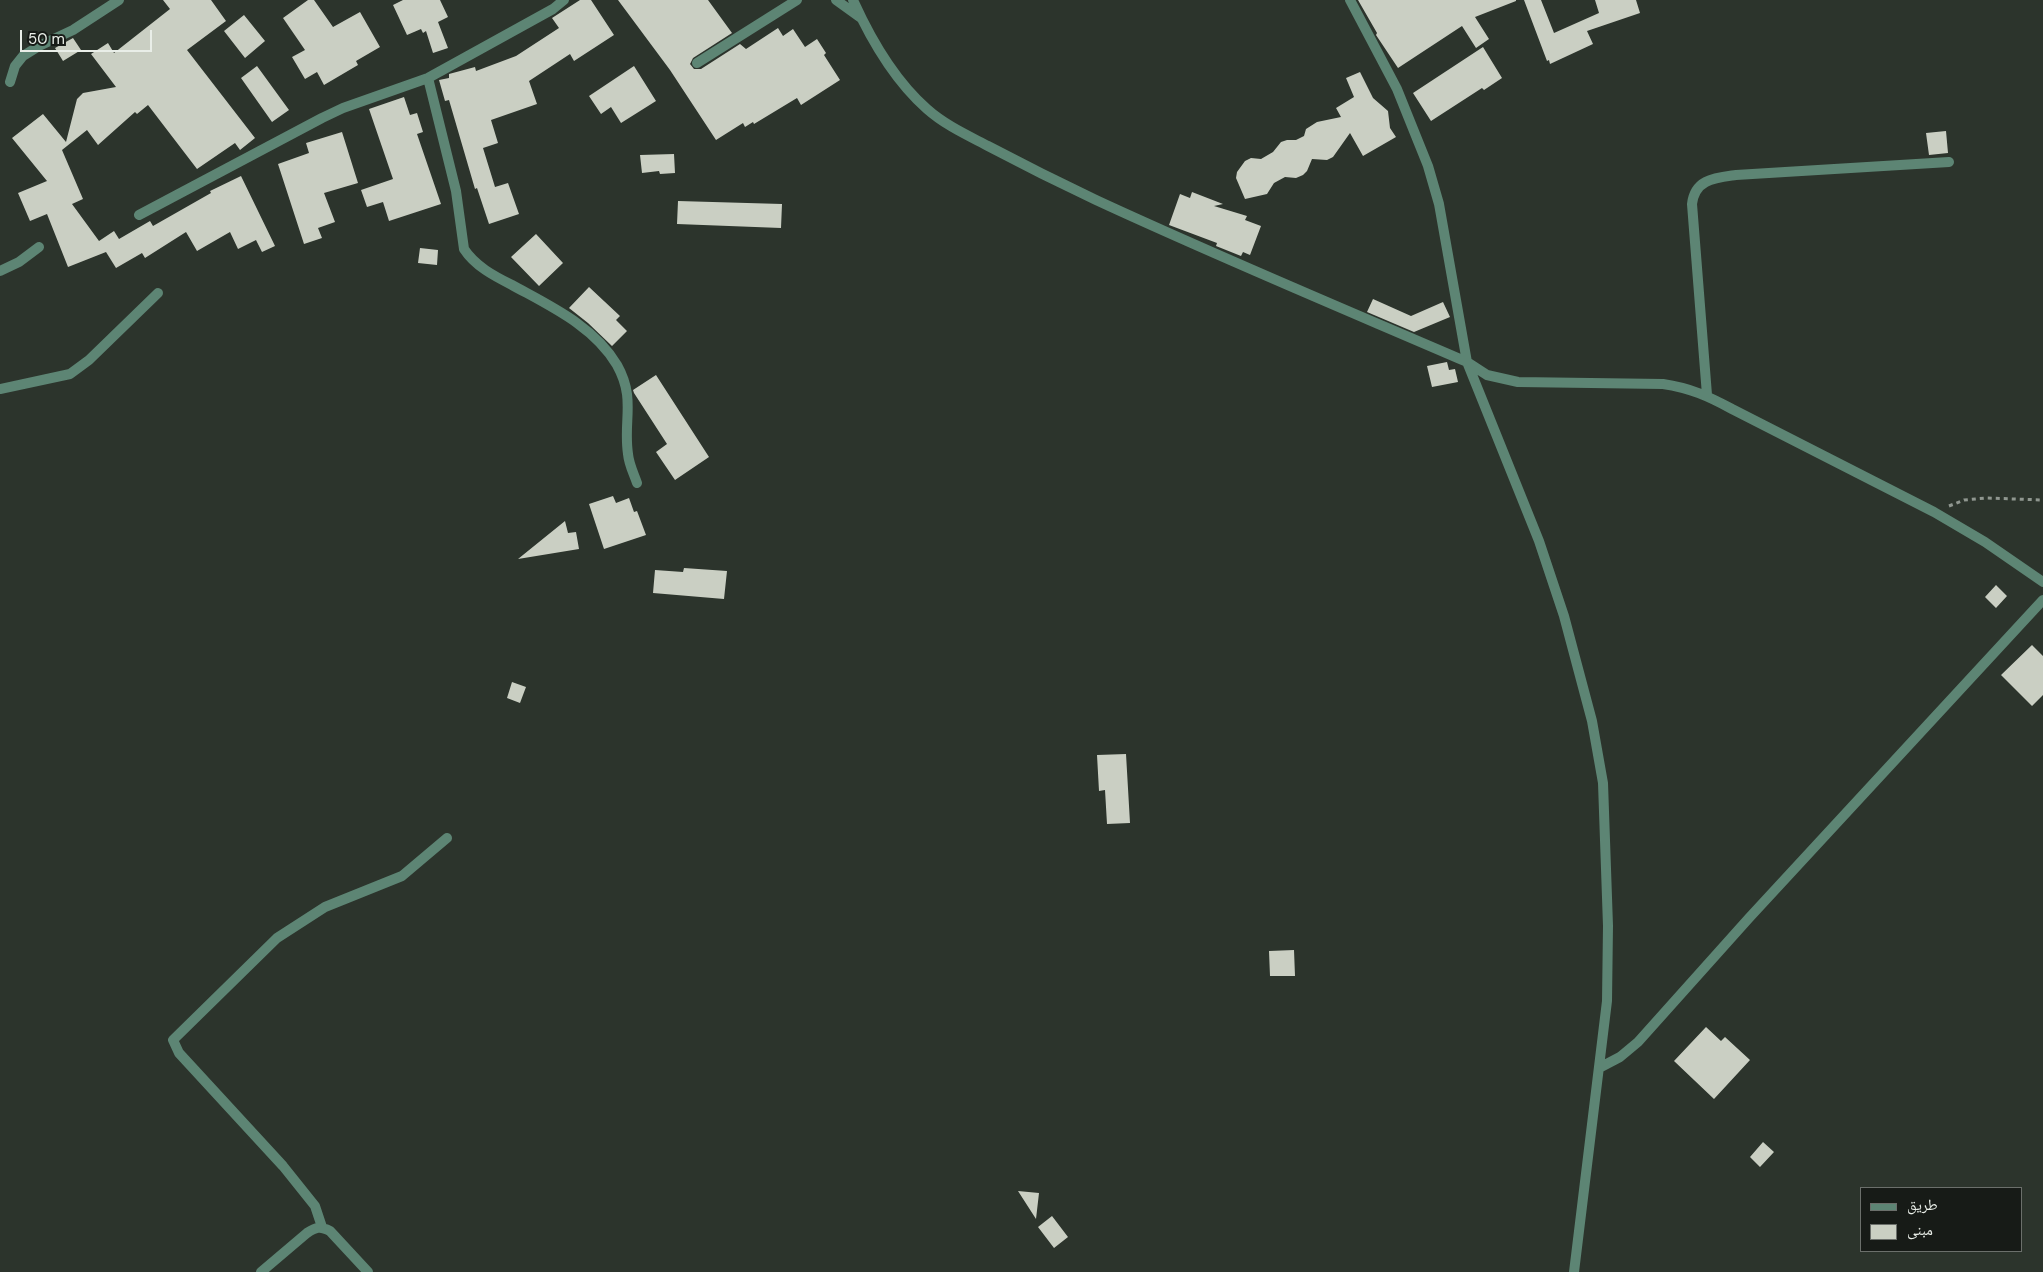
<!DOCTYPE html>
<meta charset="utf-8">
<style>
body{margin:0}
#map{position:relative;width:2043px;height:1272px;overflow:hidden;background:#2c342c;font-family:"DM Sans","Noto Naskh Arabic",sans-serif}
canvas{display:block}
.legend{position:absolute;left:1860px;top:1187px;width:162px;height:65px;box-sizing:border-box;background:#171b17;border:1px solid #6b6f6b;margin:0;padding:6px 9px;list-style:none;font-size:15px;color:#e9eee8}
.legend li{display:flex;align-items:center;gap:10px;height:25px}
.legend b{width:25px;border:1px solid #6b6f6b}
.scale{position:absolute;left:20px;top:30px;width:132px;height:22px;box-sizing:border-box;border:2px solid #e9eee8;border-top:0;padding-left:6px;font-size:15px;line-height:18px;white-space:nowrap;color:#e9eee8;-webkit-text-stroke:4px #171b17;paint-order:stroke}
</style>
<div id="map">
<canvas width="2043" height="1272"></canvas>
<ul class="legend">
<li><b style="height:6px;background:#5d8574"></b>طريق</li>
<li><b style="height:14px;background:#cacfc3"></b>مبنى</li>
</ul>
<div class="scale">50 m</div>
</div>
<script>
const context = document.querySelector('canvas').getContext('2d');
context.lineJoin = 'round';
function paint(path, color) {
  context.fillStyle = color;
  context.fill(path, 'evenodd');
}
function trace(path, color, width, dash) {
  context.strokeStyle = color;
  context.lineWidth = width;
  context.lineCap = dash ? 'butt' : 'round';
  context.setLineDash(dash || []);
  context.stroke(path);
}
paint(new Path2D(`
 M 163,0 L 211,0 L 226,21 L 187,50 L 255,138 L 240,150 L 235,143 L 197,169 L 148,105 L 137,114 L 135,112 L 98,145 L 87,130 L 62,150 L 83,199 L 72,204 L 99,241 L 114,231 L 119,239 L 150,221 L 153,226 L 211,193 L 210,191 L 241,176 L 275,246 L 262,252 L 256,240 L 238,249 L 230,232 L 197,251 L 186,232 L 145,258 L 142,253 L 116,268 L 106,252 L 68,267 L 47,214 L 30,221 L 18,193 L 47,181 L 12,138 L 43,114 L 66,142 L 77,99 L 83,93 L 116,87 L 91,54 L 108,43 L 114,53 L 170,9 Z
 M 308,0 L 314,0 L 333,27 L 360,12 L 380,47 L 356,61 L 358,65 L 324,85 L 317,72 L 305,79 L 292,57 L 305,50 L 283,18 Z
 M 403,0 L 440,0 L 448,17 L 438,22 L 448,48 L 433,53 L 426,31 L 423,33 L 421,29 L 407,35 L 393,5 Z
 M 580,0 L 591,0 L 614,35 L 574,61 L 570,54 L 529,81 L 537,104 L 491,120 L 498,143 L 483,148 L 495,187 L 508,183 L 519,214 L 489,224 L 477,188 L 475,189 L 449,100 L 445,101 L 439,80 L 449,78 L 449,74 L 475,67 L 476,71 L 516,56 L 559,28 L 552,18 Z
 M 618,0 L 708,0 L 732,33 L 693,58 L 690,64 L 694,69 L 701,69 L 740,44 L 746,49 L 778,28 L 783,36 L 793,29 L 805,47 L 817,39 L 826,53 L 824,55 L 840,80 L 801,105 L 797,98 L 754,124 L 753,122 L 745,127 L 743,123 L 716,140 L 670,70 Z
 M 1358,0 L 1516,0 L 1516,1 L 1475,17 L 1489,39 L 1476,48 L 1462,26 L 1398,68 L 1376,35 L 1377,33 Z
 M 1524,0 L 1541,0 L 1554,33 L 1599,13 L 1595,0 L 1636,0 L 1640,13 L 1587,31 L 1593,44 L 1550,64 L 1549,60 L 1547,61 Z
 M 244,15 L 265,41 L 245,58 L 224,31 Z
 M 73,38 L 81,50 L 63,61 L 55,48 Z
 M 1483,47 L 1502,78 L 1484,90 L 1482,88 L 1431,121 L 1413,93 Z
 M 257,66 L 289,110 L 272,122 L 241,78 Z
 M 634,66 L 656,101 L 621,123 L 611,107 L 601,114 L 589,96 Z
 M 1360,72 L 1373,98 L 1388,111 L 1390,128 L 1396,137 L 1363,156 L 1350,133 L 1333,157 L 1327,160 L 1312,159 L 1307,171 L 1303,175 L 1296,178 L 1285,177 L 1274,183 L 1267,194 L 1245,199 L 1236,178 L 1237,172 L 1245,161 L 1251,158 L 1261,159 L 1273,152 L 1281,142 L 1287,140 L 1296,140 L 1304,136 L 1306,129 L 1317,122 L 1341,117 L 1336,108 L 1354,97 L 1346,78 Z
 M 404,97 L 410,115 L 417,113 L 423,132 L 417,134 L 441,204 L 389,221 L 383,202 L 367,207 L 361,190 L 393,179 L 369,109 Z
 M 1946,131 L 1948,153 L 1929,155 L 1926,133 Z
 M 342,132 L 358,183 L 324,193 L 335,222 L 318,228 L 322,238 L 304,244 L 278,164 L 309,153 L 306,143 Z
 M 674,154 L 675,173 L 660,174 L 659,171 L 642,173 L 640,155 Z
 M 1192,192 L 1223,204 L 1214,206 L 1247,216 L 1245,220 L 1261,226 L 1250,255 L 1243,252 L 1241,256 L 1216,246 L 1217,243 L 1169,225 L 1180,194 L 1190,198 Z
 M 678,201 L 782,204 L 781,228 L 677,224 Z
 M 536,234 L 563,263 L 539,286 L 511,257 Z
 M 420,248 L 438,250 L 437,265 L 418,263 Z
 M 589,287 L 620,316 L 616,320 L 627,331 L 612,346 L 588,323 L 569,308 Z
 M 1373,299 L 1411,316 L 1443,302 L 1450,317 L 1414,332 L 1367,312 Z
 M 1447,362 L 1449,370 L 1455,369 L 1458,382 L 1432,387 L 1427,366 Z
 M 656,375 L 709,457 L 675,480 L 656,452 L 667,444 L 634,393 L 633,390 Z
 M 613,496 L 616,503 L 629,498 L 634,512 L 637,511 L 646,535 L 604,549 L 589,504 Z
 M 565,521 L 568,533 L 576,532 L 579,549 L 518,559 Z
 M 684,568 L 727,571 L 724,599 L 653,593 L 655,570 L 683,572 Z
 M 1996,585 L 2007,596 L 1996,608 L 1985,597 Z
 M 2032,645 L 2043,656 L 2043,695 L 2032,706 L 2001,675 Z
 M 512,682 L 526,687 L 520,703 L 507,698 Z
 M 1126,754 L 1130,823 L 1107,824 L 1105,790 L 1099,791 L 1097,755 Z
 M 1294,950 L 1295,976 L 1270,976 L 1269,951 Z
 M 1706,1027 L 1721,1041 L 1725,1037 L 1750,1060 L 1714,1099 L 1674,1061 Z
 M 1763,1142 L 1774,1152 L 1760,1167 L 1750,1157 Z
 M 1018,1191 L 1039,1193 L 1036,1219 Z
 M 1052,1216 L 1068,1237 L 1054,1248 L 1038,1227 Z`), '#cacfc3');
trace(new Path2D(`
 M 1949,506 L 1964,500 L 1986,498 L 2043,500`), '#909790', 3, [4, 4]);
trace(new Path2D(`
 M 836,0 L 861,18
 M 853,0 C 871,40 894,80 927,109 C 945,125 967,135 988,146 C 1024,165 1060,183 1096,200 C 1219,257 1344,309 1467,362 L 1487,375 L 1518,382 L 1663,384 C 1690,388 1708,396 1732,409 L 1934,512 L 1985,542 L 2043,582
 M 1350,0 L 1397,89 L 1428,166 L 1439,204 L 1467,362 L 1539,541 L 1564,616 L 1592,721 L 1603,783 L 1608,926 L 1607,1001 L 1574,1272
 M 697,63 L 797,0
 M 428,78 L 456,191 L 464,249 C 475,266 494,276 512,285 C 550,306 594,326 617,365 C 636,399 623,420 628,454 C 629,465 634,474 637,483
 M 10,82 L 15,66 L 23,56 L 39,46 L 73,30 L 119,0
 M 139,215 L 322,118 L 343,108 L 428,78 L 553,9 L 564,0
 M 0,271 L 19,262 L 39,247
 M 0,389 L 70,374 L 89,360 L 158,293
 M 1707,395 L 1692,204 C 1695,179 1715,178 1736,175 L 1949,162
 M 1599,1068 L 1620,1057 L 1638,1042 L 1749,918 L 2043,600
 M 322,1227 L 315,1206 L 283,1166 L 179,1053 L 173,1040 L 277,938 L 325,907 L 402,876 L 447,838
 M 261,1272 L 307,1233 C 316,1227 320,1226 330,1231 L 368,1272`), '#5d8574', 10);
</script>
